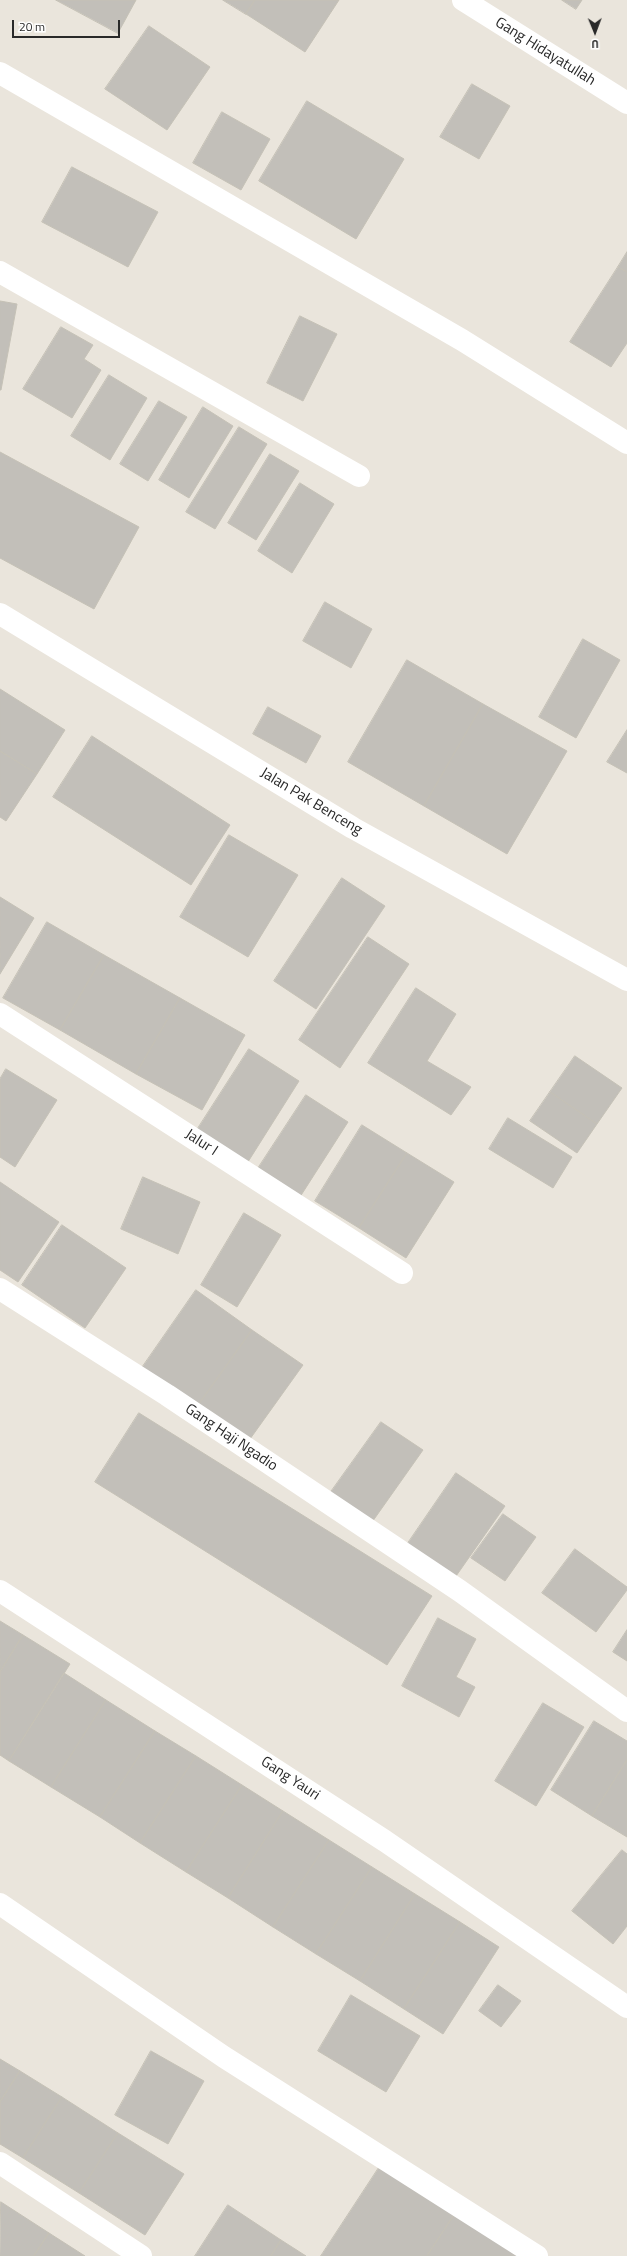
<!DOCTYPE html>
<style>
body{margin:0}
#map{position:relative;width:627px;height:2256px;overflow:hidden;background:#eae5dc;font-family:"Titillium Web",sans-serif}
canvas{display:block}
.north{position:absolute;left:575px;top:12px;width:40px;height:40px;-webkit-text-stroke:3px #fff;paint-order:stroke;rotate:179deg;font-size:11px;font-weight:700;line-height:16px;text-align:center;color:#292929}
.north::after{content:'';display:block;margin:auto;width:14px;height:18px;background:#292929;clip-path:polygon(50% 0,100% 100%,50% 72%,0 100%)}
.scale{position:absolute;left:12px;top:20px;width:108px;height:18px;box-sizing:border-box;border:2px solid #292929;border-top:0;padding-left:5px;font-size:12px;line-height:14px;white-space:nowrap;color:#292929;-webkit-text-stroke:3px #fff;paint-order:stroke}
</style>
<div id="map">
<canvas width="627" height="2256"></canvas>
<div class="north">U</div>
<div class="scale">20 m</div>
</div>
<script>
const context = document.querySelector('canvas').getContext('2d');
context.lineJoin = 'round';
function paint(path, color) {
  context.fillStyle = color;
  context.fill(path, 'evenodd');
}
function trace(path, color, width, dash) {
  context.strokeStyle = color;
  context.lineWidth = width;
  context.lineCap = dash ? 'butt' : 'round';
  context.setLineDash(dash || []);
  context.stroke(path);
}
function drawText(font, color, halo, rows, align = 'center') {
  context.font = font + ' "Titillium Web",sans-serif';
  context.lineWidth = 3.5;
  context.setLineDash([]);
  context.textBaseline = 'middle';
  context.strokeStyle = halo;
  context.fillStyle = color;
  for (const [text, x, y, turn = 0] of rows) {
    context.save();
    context.translate(x, y);
    context.rotate((+turn || 0) * Math.PI / 180);
    context.textAlign = isNaN(turn) ? turn : align;
    if (halo) context.strokeText(text, 0, 0);
    context.fillText(text, 0, 0);
    context.restore();
  }
}
const building = new Path2D(`
 M 56,0 L 136,0 L 118,33 Z
 M 223,0 L 255,0 L 246,14 Z
 M 255,0 L 339,0 L 305,52 L 246,14 Z
 M 562,0 L 582,0 L 576,9 Z
 M 149,26 L 210,67 L 167,130 L 105,89 Z
 M 472,84 L 510,106 L 479,159 L 440,137 Z
 M 307,101 L 404,159 L 356,239 L 259,181 Z
 M 222,112 L 270,139 L 241,190 L 193,163 Z
 M 72,167 L 158,212 L 128,267 L 42,222 Z
 M 627,252 L 627,272 L 618,267 Z
 M 618,267 L 627,272 L 627,343 L 611,367 L 570,342 Z
 M 0,301 L 17,304 L 1,390 L 0,390 Z
 M 300,316 L 337,334 L 303,401 L 267,383 Z
 M 61,327 L 93,345 L 84,359 L 101,370 L 72,418 L 23,389 Z
 M 109,375 L 147,398 L 110,460 L 71,436 Z
 M 159,401 L 187,417 L 148,481 L 120,464 Z
 M 203,407 L 233,426 L 189,498 L 159,480 Z
 M 239,427 L 267,444 L 215,529 L 186,512 Z
 M 0,452 L 139,527 L 94,609 L 0,558 Z
 M 270,454 L 299,471 L 256,540 L 228,523 Z
 M 300,483 L 334,504 L 292,573 L 258,551 Z
 M 325,602 L 372,629 L 351,668 L 303,641 Z
 M 583,639 L 620,660 L 576,738 L 539,717 Z
 M 407,660 L 483,704 L 424,806 L 348,762 Z
 M 0,689 L 65,730 L 37,774 L 0,751 Z
 M 483,704 L 567,751 L 507,854 L 424,806 Z
 M 268,707 L 321,736 L 306,763 L 253,734 Z
 M 627,730 L 627,773 L 607,762 Z
 M 92,736 L 230,825 L 191,885 L 53,797 Z
 M 0,751 L 37,774 L 6,821 L 0,817 Z
 M 229,835 L 298,875 L 248,957 L 180,917 Z
 M 342,878 L 385,906 L 316,1009 L 274,981 Z
 M 0,897 L 34,918 L 0,974 Z
 M 47,922 L 104,955 L 60,1030 L 3,998 Z
 M 368,937 L 409,964 L 340,1068 L 299,1040 Z
 M 104,955 L 180,998 L 136,1074 L 60,1030 Z
 M 416,988 L 456,1014 L 427,1061 L 471,1087 L 451,1115 L 368,1063 Z
 M 180,998 L 245,1035 L 202,1110 L 136,1074 Z
 M 249,1049 L 299,1081 L 246,1165 L 195,1133 Z
 M 575,1056 L 622,1088 L 597,1124 L 550,1092 Z
 M 6,1069 L 57,1100 L 15,1167 L 0,1157 L 0,1079 Z
 M 550,1092 L 597,1124 L 577,1153 L 530,1121 Z
 M 306,1095 L 348,1122 L 298,1200 L 255,1173 Z
 M 508,1118 L 572,1157 L 553,1188 L 489,1149 Z
 M 362,1125 L 407,1153 L 359,1228 L 315,1201 Z
 M 407,1153 L 454,1182 L 406,1258 L 359,1228 Z
 M 143,1177 L 200,1202 L 178,1254 L 121,1229 Z
 M 0,1182 L 59,1222 L 18,1282 L 0,1270 Z
 M 244,1213 L 281,1235 L 237,1307 L 201,1285 Z
 M 62,1225 L 126,1268 L 85,1328 L 22,1285 Z
 M 196,1290 L 252,1330 L 194,1411 L 139,1372 Z
 M 252,1330 L 303,1365 L 245,1446 L 194,1411 Z
 M 139,1413 L 432,1596 L 387,1665 L 95,1482 Z
 M 381,1422 L 423,1450 L 370,1525 L 328,1496 Z
 M 456,1473 L 505,1506 L 454,1579 L 406,1546 Z
 M 503,1514 L 536,1537 L 505,1581 L 471,1558 Z
 M 575,1549 L 627,1587 L 627,1590 L 596,1632 L 542,1593 Z
 M 438,1618 L 476,1639 L 456,1677 L 475,1687 L 459,1717 L 402,1686 Z
 M 0,1621 L 23,1635 L 0,1672 Z
 M 627,1630 L 627,1661 L 613,1652 Z
 M 23,1635 L 70,1664 L 9,1761 L 0,1755 L 0,1672 Z
 M 64,1673 L 106,1700 L 51,1787 L 9,1761 Z
 M 106,1700 L 155,1731 L 100,1817 L 51,1787 Z
 M 543,1703 L 584,1727 L 536,1806 L 495,1781 Z
 M 594,1721 L 627,1741 L 627,1760 L 592,1816 L 551,1790 Z
 M 155,1731 L 196,1756 L 140,1843 L 100,1817 Z
 M 196,1756 L 242,1785 L 186,1872 L 140,1843 Z
 M 627,1760 L 627,1837 L 592,1816 Z
 M 242,1785 L 283,1811 L 228,1898 L 186,1872 Z
 M 283,1811 L 329,1840 L 273,1927 L 228,1898 Z
 M 329,1840 L 372,1867 L 316,1954 L 273,1927 Z
 M 622,1850 L 627,1854 L 627,1926 L 613,1944 L 572,1911 Z
 M 372,1867 L 415,1894 L 360,1981 L 316,1954 Z
 M 415,1894 L 460,1922 L 404,2009 L 360,1981 Z
 M 460,1922 L 499,1947 L 443,2034 L 404,2009 Z
 M 498,1985 L 521,2001 L 501,2027 L 479,2011 Z
 M 351,1995 L 420,2036 L 386,2092 L 318,2051 Z
 M 151,2051 L 204,2081 L 168,2144 L 115,2115 Z
 M 0,2059 L 20,2071 L 0,2102 Z
 M 20,2071 L 62,2097 L 23,2158 L 0,2144 L 0,2102 Z
 M 62,2097 L 118,2133 L 79,2193 L 23,2158 Z
 M 118,2133 L 184,2174 L 145,2235 L 79,2193 Z
 M 382,2163 L 456,2212 L 427,2256 L 321,2256 Z
 M 1,2202 L 49,2233 L 34,2256 L 0,2256 Z
 M 228,2205 L 281,2240 L 271,2256 L 195,2256 Z
 M 456,2212 L 524,2256 L 427,2256 Z
 M 49,2233 L 85,2256 L 34,2256 Z
 M 281,2240 L 306,2256 L 271,2256 Z`);
paint(building, '#c2bfb9');
trace(building, '#c5c1b6', 1);
trace(new Path2D(`
 M 463,0 L 627,103
 M 0,73 L 462,340 L 627,443
 M 0,272 L 359,476
 M 0,614 L 353,828 L 627,980
 M 0,1014 L 402,1273
 M 0,1289 L 167,1395 L 460,1591 L 627,1711
 M 0,1591 L 385,1841 L 627,2007
 M 0,1904 L 224,2057 L 537,2256
 M 0,2163 L 141,2256`), '#fff', 22);
drawText('15px', '#292929', '#fff', [
 ["Gang Hidayatullah",545,52,32],
 ["Jalan Pak Benceng",311,802,31],
 ["Jalur I",201,1143,33],
 ["Gang Haji Ngadio",231,1438,34],
 ["Gang Yauri",290,1779,33]
]);
</script>
